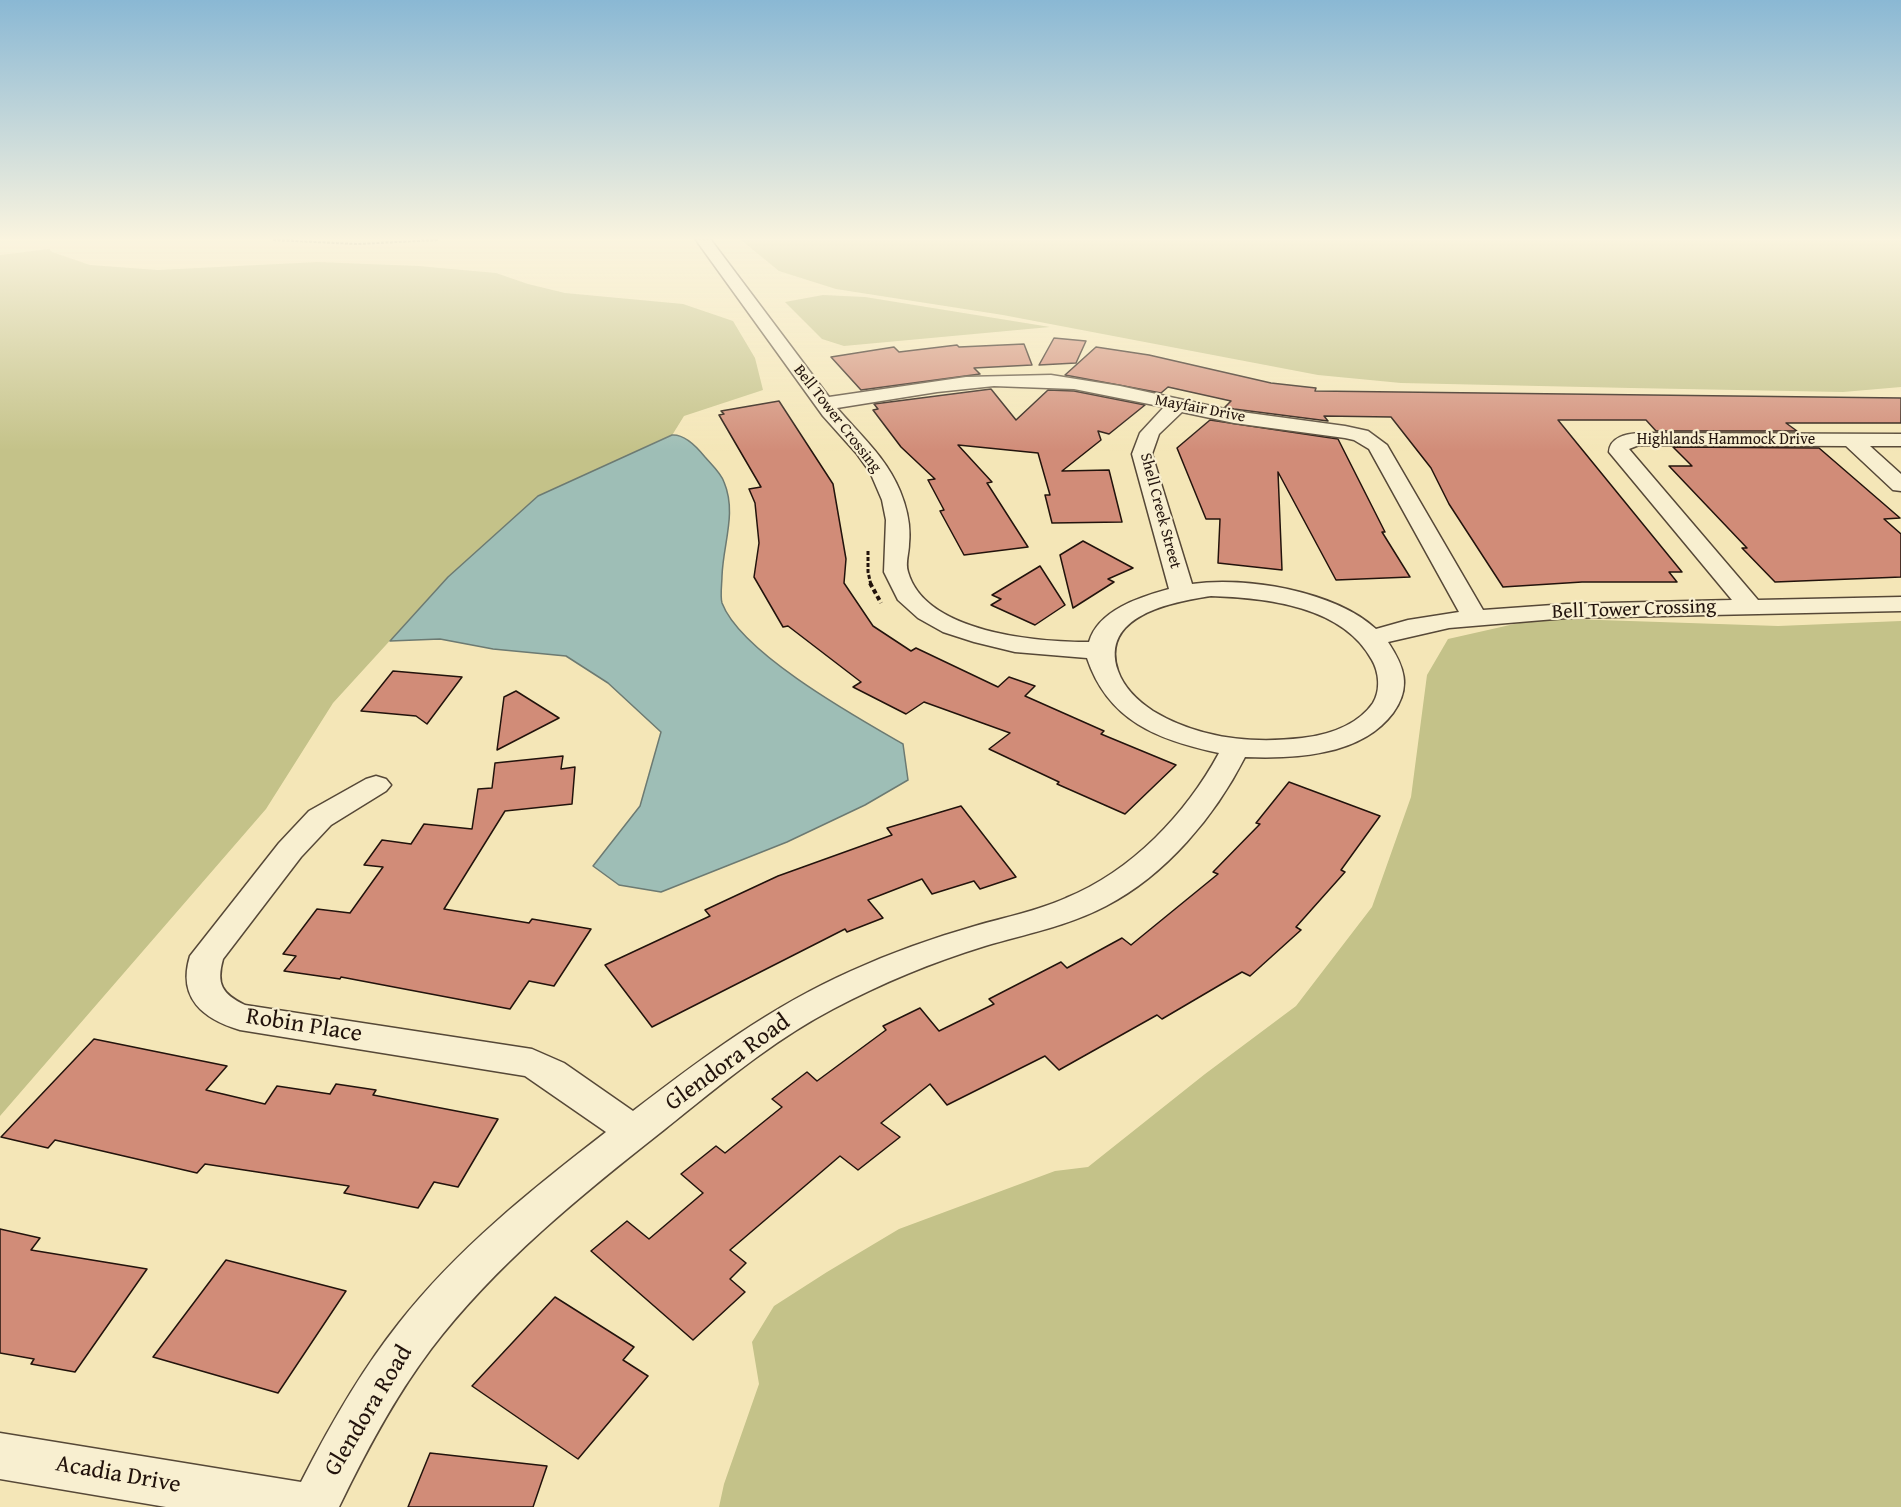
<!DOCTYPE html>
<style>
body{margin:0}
canvas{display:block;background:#f4e6b7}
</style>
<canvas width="1901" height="1507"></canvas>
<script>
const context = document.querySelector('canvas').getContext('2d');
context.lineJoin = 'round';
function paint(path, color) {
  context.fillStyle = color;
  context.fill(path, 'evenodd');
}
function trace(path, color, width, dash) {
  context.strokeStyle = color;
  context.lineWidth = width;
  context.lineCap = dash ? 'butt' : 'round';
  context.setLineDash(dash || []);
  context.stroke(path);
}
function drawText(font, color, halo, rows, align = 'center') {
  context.font = font + ' "Gentium Book Plus",serif';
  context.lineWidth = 4.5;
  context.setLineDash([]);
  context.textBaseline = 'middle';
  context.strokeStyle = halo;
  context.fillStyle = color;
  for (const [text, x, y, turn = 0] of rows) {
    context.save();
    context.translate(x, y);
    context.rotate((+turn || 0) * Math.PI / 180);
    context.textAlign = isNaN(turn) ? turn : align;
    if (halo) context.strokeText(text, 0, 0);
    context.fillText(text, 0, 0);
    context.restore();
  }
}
paint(new Path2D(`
 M 741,240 L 1901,240 L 1901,387 L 1843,392 L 1631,388 L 1401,383 L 1318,375 L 1003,315 L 836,289 L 779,271 Z
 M 49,249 L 52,252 L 90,265 L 158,270 L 318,262 L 418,266 L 496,273 L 528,284 L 565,293 L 683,304 L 733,321 L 755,358 L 763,390 L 684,416 L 671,437 L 538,496 L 448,577 L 333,703 L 266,809 L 0,1116 L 0,255 Z
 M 823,295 L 865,297 L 1050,327 L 844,346 L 822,339 L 785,302 Z
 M 1541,618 L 1778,626 L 1901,621 L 1901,1507 L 719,1507 L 724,1484 L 759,1384 L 752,1342 L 774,1306 L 827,1272 L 899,1229 L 1055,1171 L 1088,1167 L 1205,1074 L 1296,1006 L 1372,907 L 1411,797 L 1427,675 L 1448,639 Z`), '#c4c289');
const water = new Path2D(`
 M 672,435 C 685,434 697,447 705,457 C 711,464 721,473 724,482 C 737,513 723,544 722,576 C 722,583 720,596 722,603 C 741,653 856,717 903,744 L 908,780 L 865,805 L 787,842 L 661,892 L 619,885 L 593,866 L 640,806 L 661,732 L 608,683 L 566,656 L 493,649 L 440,639 L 390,641 L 448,577 L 538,496 Z`);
paint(water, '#9ebeb6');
trace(water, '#6c7a72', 1.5);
const building = new Path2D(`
 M 1054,338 L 1086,341 L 1076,363 L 1039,365 Z
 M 1024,344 L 1032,365 L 974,368 L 980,374 L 861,390 L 831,357 L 894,347 L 899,352 L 957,345 L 959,347 Z
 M 1096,347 L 1149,355 L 1271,383 L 1316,388 L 1315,391 L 1901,398 L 1901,423 L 1786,423 L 1797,431 L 1656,431 L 1646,420 L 1558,420 L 1682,572 L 1669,572 L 1677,582 L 1582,582 L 1503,587 L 1449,504 L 1431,468 L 1391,417 L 1324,416 L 1328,421 L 1234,409 L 1225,407 L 1231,401 L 1168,387 L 1161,393 L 1065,375 Z
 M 991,389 L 1016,420 L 1048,390 L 1074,391 L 1145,405 L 1109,434 L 1098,431 L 1101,440 L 1062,471 L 1109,470 L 1122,522 L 1052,523 L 1045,495 L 1050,495 L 1038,453 L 958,445 L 992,482 L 987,483 L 1028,547 L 964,555 L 940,511 L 944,510 L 928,480 L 935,479 L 901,447 L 873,410 L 878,409 L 874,404 Z
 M 779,401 L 833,484 L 846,559 L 844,583 L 873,626 L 911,651 L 916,648 L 998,687 L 1009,677 L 1035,686 L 1025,696 L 1104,731 L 1101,734 L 1176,765 L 1125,814 L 1057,784 L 1059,782 L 989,749 L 1010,733 L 924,702 L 906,714 L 853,687 L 861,682 L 788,626 L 783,627 L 754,577 L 759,543 L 755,503 L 749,489 L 761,487 L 719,415 L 724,414 L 721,411 Z
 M 1210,420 L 1338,439 L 1385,532 L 1382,532 L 1410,577 L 1336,580 L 1278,472 L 1282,570 L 1218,563 L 1220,519 L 1206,519 L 1177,448 Z
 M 1673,447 L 1819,448 L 1900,518 L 1884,519 L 1901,534 L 1901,577 L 1775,582 L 1742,548 L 1747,548 L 1669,466 L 1692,466 Z
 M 1083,541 L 1133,568 L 1108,579 L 1114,582 L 1073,608 L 1060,555 Z
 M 1040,566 L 1065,605 L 1035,625 L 991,605 L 1001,599 L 992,595 Z
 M 393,671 L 462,677 L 427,724 L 416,716 L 361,711 Z
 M 516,691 L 559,718 L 497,750 L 504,697 Z
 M 563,756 L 561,769 L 575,767 L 572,804 L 505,811 L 444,909 L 529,923 L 532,919 L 591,929 L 554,986 L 529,981 L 510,1009 L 341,977 L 340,979 L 284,971 L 296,956 L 283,954 L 317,909 L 350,913 L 383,867 L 364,865 L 382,840 L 411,844 L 424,824 L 472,829 L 478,789 L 492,788 L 495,763 Z
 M 1289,782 L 1380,816 L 1341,870 L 1345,872 L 1296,927 L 1301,930 L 1250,976 L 1242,972 L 1162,1019 L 1157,1015 L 1059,1070 L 1045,1056 L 947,1105 L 930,1084 L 881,1123 L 900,1137 L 858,1170 L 840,1156 L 730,1250 L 746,1263 L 730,1279 L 745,1292 L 693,1340 L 591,1251 L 627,1221 L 649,1239 L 703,1193 L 681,1174 L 716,1146 L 725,1153 L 782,1107 L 772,1099 L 807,1072 L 817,1081 L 886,1030 L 883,1026 L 920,1008 L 939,1031 L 994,1004 L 989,999 L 1061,962 L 1067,968 L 1122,938 L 1131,945 L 1218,874 L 1213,872 L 1260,824 L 1256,823 Z
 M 961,806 L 1016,877 L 980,889 L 974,881 L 932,894 L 922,879 L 868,900 L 883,918 L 847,932 L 845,929 L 652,1027 L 605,965 L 710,916 L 705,910 L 778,876 L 892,835 L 887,828 Z
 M 94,1039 L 227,1066 L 206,1090 L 265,1104 L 277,1086 L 330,1094 L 336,1084 L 376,1090 L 373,1095 L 498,1119 L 458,1187 L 434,1182 L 418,1208 L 344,1193 L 349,1186 L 205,1164 L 197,1173 L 55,1140 L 48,1148 L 1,1137 Z
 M 0,1229 L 40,1238 L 31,1250 L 147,1269 L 75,1372 L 31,1364 L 34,1359 L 0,1353 Z
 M 226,1260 L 346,1291 L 278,1393 L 153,1357 Z
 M 555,1297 L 634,1347 L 623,1360 L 648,1376 L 578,1459 L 472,1386 Z
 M 430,1453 L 547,1466 L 533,1507 L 408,1507 Z`);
paint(building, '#d18c78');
trace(building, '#22130c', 1.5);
const street = new Path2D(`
 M 696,240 L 711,240 L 829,397 L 966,377 L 1051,375 L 1120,386 L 1234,411 L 1345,426 L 1368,431 L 1387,445 L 1483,610 L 1567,604 L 1732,600 L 1609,452 C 1610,437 1626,434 1639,433 L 1901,434 L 1901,446 L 1870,446 L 1901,474 L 1901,491 L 1893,490 L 1846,446 L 1639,445 L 1629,449 L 1758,600 L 1901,597 L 1901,611 L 1567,618 L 1449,628 L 1388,642 C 1404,666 1412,687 1393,713 C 1361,756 1294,759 1245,757 C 1215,816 1166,875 1106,906 C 1068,926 1026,934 985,946 C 933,962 882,983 833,1009 C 772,1041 719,1086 665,1129 C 581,1195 496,1264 431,1349 C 394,1398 365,1453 339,1507 L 166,1507 L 0,1479 L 0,1433 L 301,1482 C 329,1427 360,1372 399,1323 C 457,1249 531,1190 606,1132 L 525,1076 L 240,1030 C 203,1019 177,998 190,956 L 279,843 L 309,811 L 366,779 L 376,776 L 386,779 L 391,785 L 386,791 L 331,825 L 301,857 L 223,959 C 216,984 222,994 245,1005 L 532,1049 L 564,1063 L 633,1111 C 702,1058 770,1007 851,971 C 891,953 933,938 975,926 C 1006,917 1037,911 1066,898 C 1132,871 1186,814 1219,753 C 1158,740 1108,721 1087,658 L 1015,652 L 974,642 L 943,632 L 918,618 L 898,600 L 884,572 L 886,520 L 882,500 L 870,472 L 857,454 L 823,416 ZM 994,386 L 1074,389 L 1164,407 L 1140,433 L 1132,454 L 1169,589 C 1140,597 1098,610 1089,642 C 1037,642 925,633 908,572 C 905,563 909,553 909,544 C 911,526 907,508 900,491 C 886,457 860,435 837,408 L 937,392 ZM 1182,412 L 1234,423 L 1345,438 L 1354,440 L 1369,449 L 1459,612 L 1408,620 L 1376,629 C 1335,591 1245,576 1192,584 L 1152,454 L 1159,434 ZM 1211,596 C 1267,598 1343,606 1372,660 C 1379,672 1381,690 1373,703 C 1357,726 1327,735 1302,738 C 1250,744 1198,738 1153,711 C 1138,701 1124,688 1118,671 C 1099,616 1171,602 1211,596 Z`);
trace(street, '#564837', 3);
trace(new Path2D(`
 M 273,240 L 357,244 L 439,240`), '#22130c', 2, [3, 1.5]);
trace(new Path2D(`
 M 868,551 L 868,572 L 871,585`), '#22130c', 3, [4, 2]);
trace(new Path2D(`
 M 870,583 L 881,603`), '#22130c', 4, [4.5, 3]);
paint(street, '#f8efd0');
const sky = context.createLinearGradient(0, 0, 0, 451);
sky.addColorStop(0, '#8ab8d4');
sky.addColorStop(0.53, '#faf4df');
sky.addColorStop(1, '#faf4df00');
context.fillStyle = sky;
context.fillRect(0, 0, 1901, 451);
drawText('16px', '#22130c', '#f8efd0', [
 ["Mayfair Drive",1200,409,11],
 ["Bell Tower Crossing",837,419,52],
 ["Highlands Hammock Drive",1726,440],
 ["Shell Creek Street",1160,511,75]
]);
drawText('20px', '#22130c', '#f8efd0', [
 ["Bell Tower Crossing",1634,610,-2]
]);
drawText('24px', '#22130c', '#f8efd0', [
 ["Robin Place",304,1026,9],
 ["Glendora Road",728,1063,-36],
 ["Glendora Road",369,1411,-59],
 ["Acadia Drive",118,1475,10]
]);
</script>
